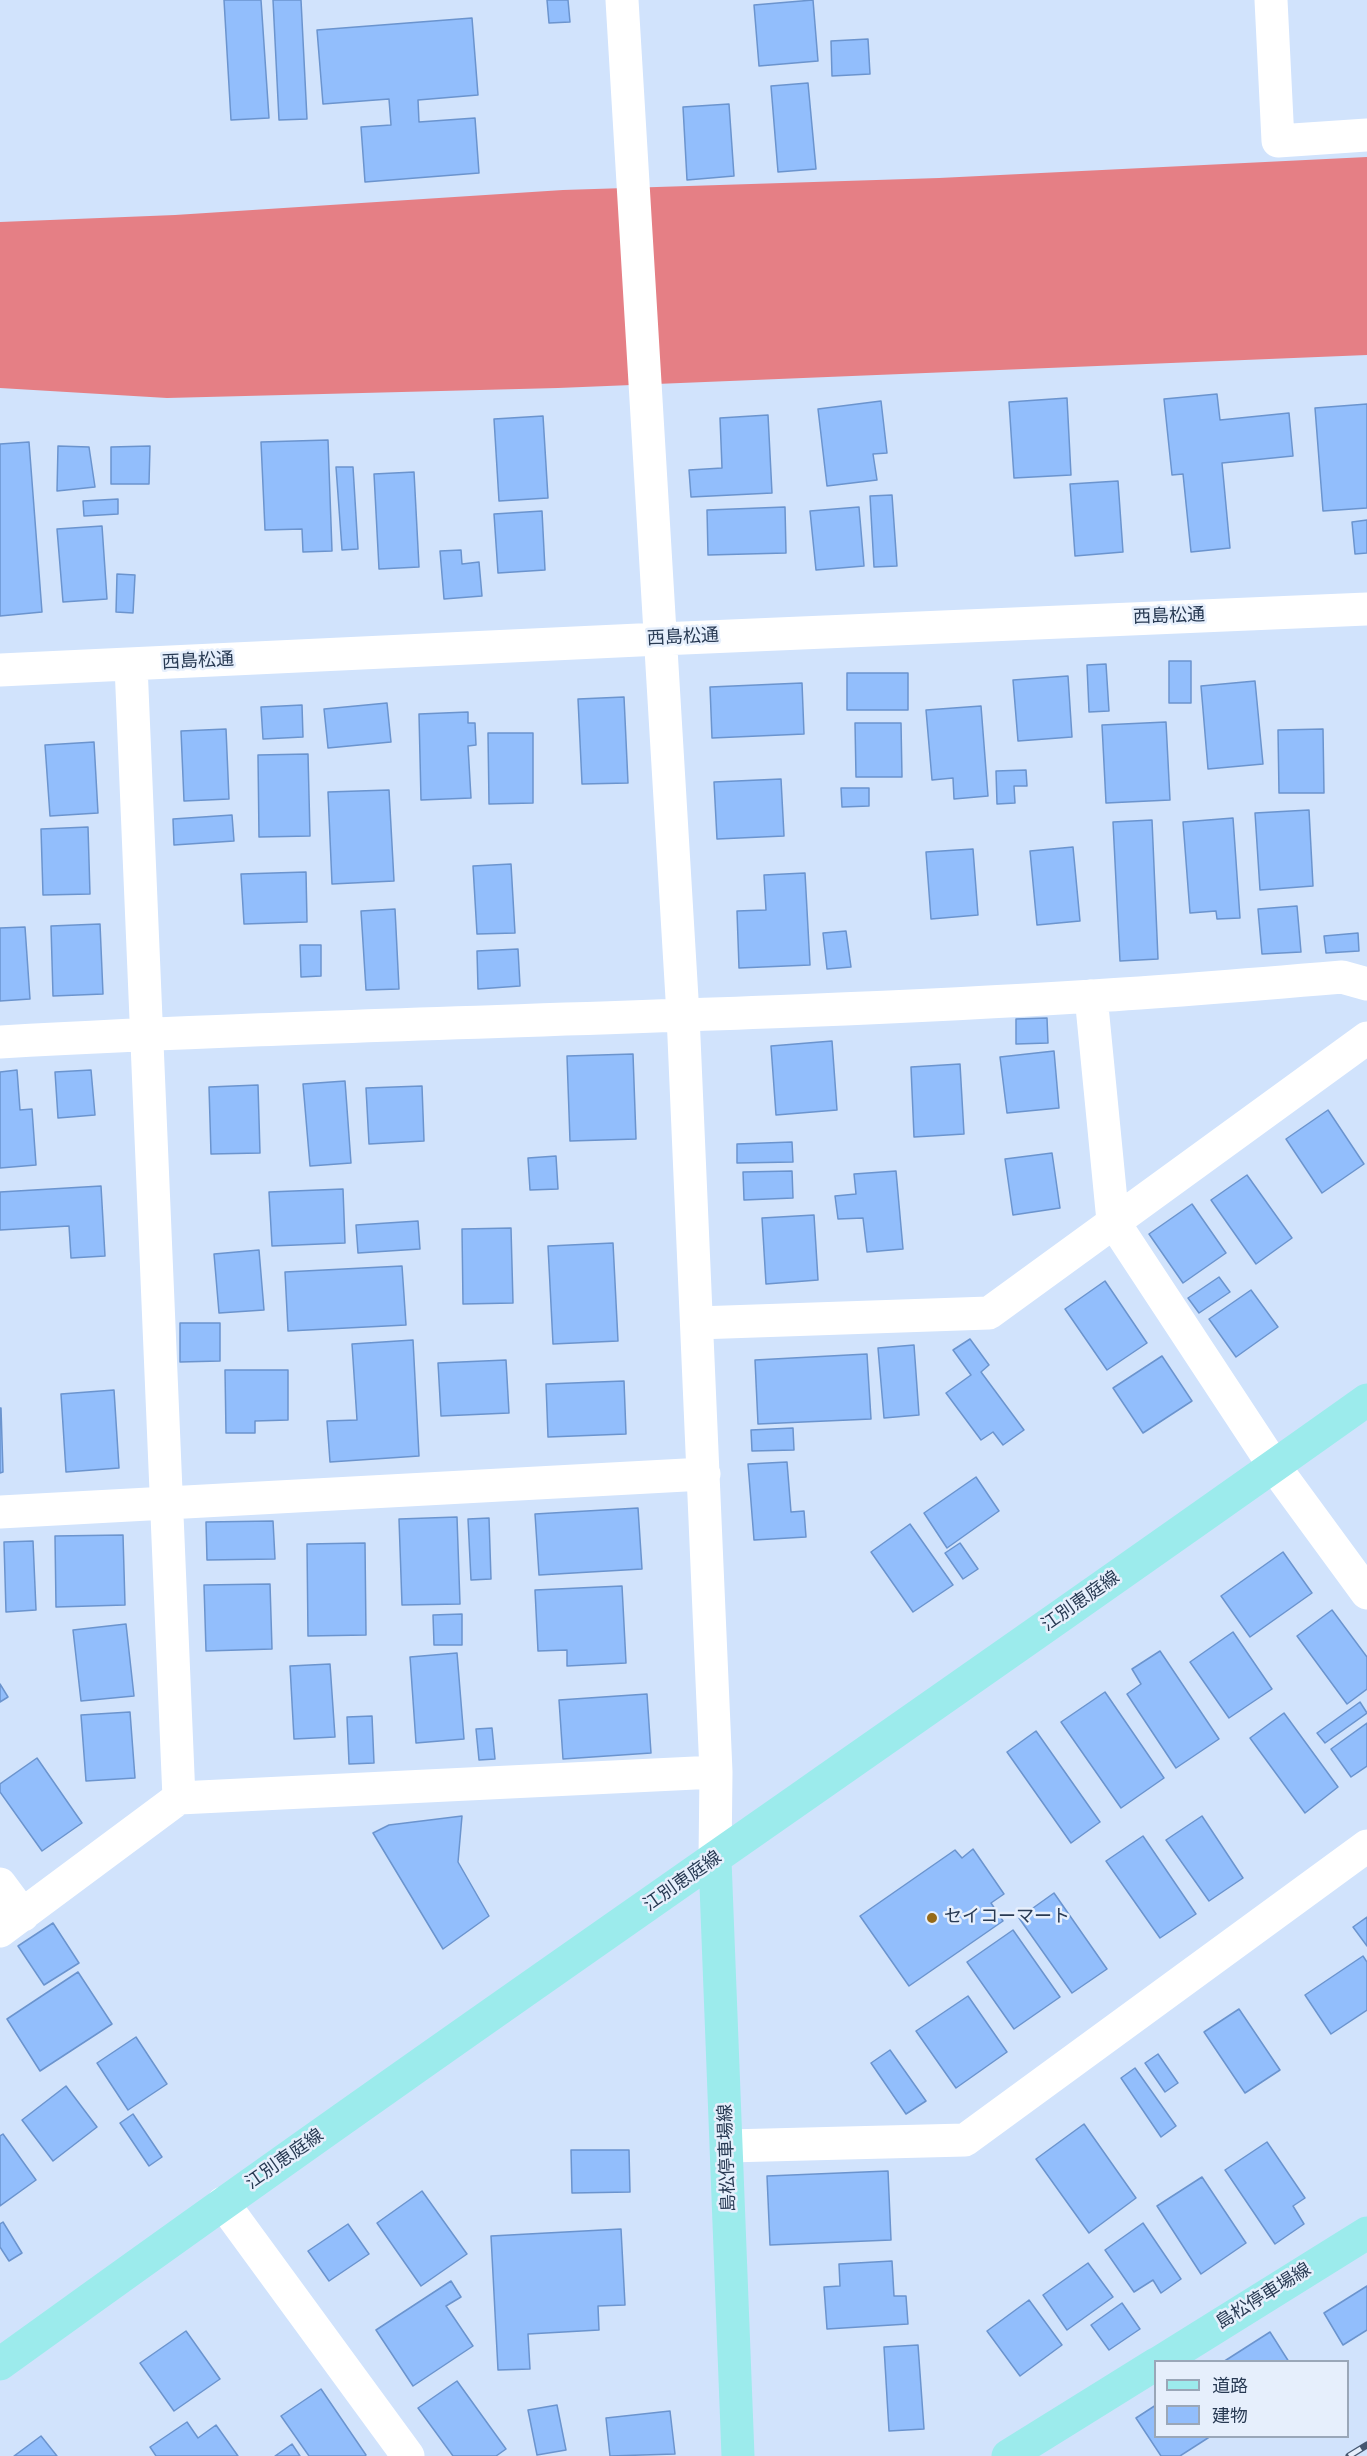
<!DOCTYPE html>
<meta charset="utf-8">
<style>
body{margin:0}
#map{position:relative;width:1367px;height:2456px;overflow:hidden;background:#d1e3fc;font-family:"Titillium Web","Noto Sans JP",sans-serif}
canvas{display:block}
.legend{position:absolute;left:1154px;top:2360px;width:195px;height:78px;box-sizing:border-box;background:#e6effc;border:2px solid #9aa7b8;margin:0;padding:8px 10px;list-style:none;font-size:18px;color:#283a53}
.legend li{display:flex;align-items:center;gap:12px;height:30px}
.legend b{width:30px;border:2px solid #9aa7b8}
</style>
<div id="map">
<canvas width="1367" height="2456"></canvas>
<ul class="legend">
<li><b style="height:8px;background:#9cebec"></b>道路</li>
<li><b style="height:16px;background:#92befc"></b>建物</li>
</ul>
</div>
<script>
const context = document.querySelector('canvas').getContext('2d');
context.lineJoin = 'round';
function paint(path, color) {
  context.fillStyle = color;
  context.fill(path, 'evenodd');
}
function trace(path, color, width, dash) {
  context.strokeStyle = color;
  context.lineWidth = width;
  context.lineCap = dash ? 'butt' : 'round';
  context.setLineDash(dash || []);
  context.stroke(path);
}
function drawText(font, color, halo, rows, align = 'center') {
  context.font = font + ' "Titillium Web","Noto Sans JP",sans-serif';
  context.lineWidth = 5;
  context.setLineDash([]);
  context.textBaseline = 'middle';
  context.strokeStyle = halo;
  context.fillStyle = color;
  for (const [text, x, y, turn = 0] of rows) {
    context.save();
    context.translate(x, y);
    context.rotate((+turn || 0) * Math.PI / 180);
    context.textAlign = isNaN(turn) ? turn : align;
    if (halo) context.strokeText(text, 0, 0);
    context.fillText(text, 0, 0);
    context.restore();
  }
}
paint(new Path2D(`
 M 1367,157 L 1367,355 L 558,388 L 167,398 L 0,388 L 0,222 L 175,215 L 563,190 L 939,178 Z`), '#e57f85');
const building = new Path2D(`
 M 224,0 L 261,0 L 269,118 L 231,120 Z
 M 273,0 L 301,0 L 307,119 L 279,120 Z
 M 547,0 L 568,0 L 570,22 L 549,23 Z
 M 813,0 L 818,61 L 759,66 L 754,5 Z
 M 472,18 L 478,95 L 418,100 L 419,122 L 475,118 L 479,173 L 365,182 L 361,127 L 391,125 L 389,99 L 323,104 L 317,30 Z
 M 868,39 L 870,74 L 832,76 L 831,41 Z
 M 808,83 L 816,169 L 778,172 L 771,86 Z
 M 729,104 L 734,176 L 687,180 L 683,107 Z
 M 1217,394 L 1220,420 L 1289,413 L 1293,456 L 1222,463 L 1230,548 L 1191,552 L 1183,474 L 1172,475 L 1164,399 Z
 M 1067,398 L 1071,475 L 1014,478 L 1009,402 Z
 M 881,401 L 887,453 L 873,454 L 877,480 L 827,486 L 818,409 Z
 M 1367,404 L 1367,508 L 1323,511 L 1315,408 Z
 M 768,415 L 772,493 L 691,497 L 689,470 L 722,468 L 720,418 Z
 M 543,416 L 548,498 L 499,501 L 494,419 Z
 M 328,440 L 332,551 L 303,552 L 302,529 L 265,530 L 261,442 Z
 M 29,442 L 42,612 L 0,616 L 0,444 Z
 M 58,446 L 89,447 L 95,487 L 57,491 Z
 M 150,446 L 149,484 L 111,484 L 111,447 Z
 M 336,467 L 353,467 L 358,549 L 342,550 Z
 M 414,472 L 419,567 L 379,569 L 374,474 Z
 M 1118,481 L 1123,552 L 1075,556 L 1070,484 Z
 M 892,495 L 897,566 L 874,567 L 870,496 Z
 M 118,499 L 118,514 L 84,516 L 83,501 Z
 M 785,507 L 786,553 L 708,555 L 707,510 Z
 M 859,507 L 864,566 L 816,570 L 810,511 Z
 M 542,511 L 545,570 L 498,573 L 494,514 Z
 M 1367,520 L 1367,553 L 1355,554 L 1352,522 Z
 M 102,526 L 107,599 L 63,602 L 57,529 Z
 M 461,550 L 462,564 L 479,562 L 482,596 L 444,599 L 440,551 Z
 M 117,574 L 135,575 L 133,613 L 116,612 Z
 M 1169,661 L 1191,661 L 1191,703 L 1169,703 Z
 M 1106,664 L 1109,711 L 1089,712 L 1087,665 Z
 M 847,673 L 908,673 L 908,710 L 847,710 Z
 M 1068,676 L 1072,737 L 1018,741 L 1013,680 Z
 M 1255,681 L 1263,764 L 1208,769 L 1201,686 Z
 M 802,683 L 804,734 L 712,738 L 710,687 Z
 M 624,697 L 628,783 L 582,784 L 578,699 Z
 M 387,703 L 391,742 L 328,748 L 324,709 Z
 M 302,705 L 303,737 L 263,739 L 261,707 Z
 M 981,706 L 988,796 L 954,799 L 953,778 L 932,780 L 926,710 Z
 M 468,712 L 468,723 L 475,723 L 476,745 L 468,746 L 471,798 L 421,800 L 419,714 Z
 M 1166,722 L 1170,800 L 1106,803 L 1102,725 Z
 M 855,723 L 901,723 L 902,777 L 856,777 Z
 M 226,729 L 229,799 L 184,801 L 181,731 Z
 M 1323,729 L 1324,793 L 1279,793 L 1278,730 Z
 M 488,733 L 533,733 L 533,803 L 489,804 Z
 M 94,742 L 98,813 L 50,816 L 45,745 Z
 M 308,754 L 310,836 L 259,837 L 258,755 Z
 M 1026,770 L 1027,786 L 1014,786 L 1015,803 L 997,804 L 996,771 Z
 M 781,779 L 784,836 L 717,839 L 714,782 Z
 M 841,788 L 869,788 L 869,806 L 842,807 Z
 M 389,790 L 394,881 L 332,884 L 328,792 Z
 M 1309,810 L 1313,886 L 1260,890 L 1255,813 Z
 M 232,815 L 234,841 L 174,845 L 173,819 Z
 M 1233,818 L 1240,918 L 1217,919 L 1216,911 L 1190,913 L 1183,822 Z
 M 1152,820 L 1158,959 L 1120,961 L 1113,822 Z
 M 88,827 L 90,894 L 43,895 L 41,829 Z
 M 1073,847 L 1080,921 L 1037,925 L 1030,851 Z
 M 973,849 L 978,915 L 931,919 L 926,852 Z
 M 511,864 L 515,933 L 477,934 L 473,866 Z
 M 306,872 L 307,922 L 244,924 L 241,874 Z
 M 805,873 L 810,965 L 739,968 L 737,911 L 766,910 L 764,875 Z
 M 1297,906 L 1301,952 L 1262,954 L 1258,909 Z
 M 395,909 L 399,989 L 366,990 L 361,911 Z
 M 100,924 L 103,994 L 53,996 L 51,926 Z
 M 25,927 L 30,999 L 0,1001 L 0,928 Z
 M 846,931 L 851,967 L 827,969 L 823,933 Z
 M 1358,933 L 1359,951 L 1326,953 L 1324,936 Z
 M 300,945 L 321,945 L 321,976 L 301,977 Z
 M 518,949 L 520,986 L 478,989 L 477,951 Z
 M 1047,1018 L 1048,1043 L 1016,1044 L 1016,1019 Z
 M 832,1041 L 837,1110 L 776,1115 L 771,1046 Z
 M 1054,1051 L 1059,1108 L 1007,1113 L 1000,1057 Z
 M 633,1054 L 636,1139 L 570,1141 L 567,1056 Z
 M 960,1064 L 964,1134 L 914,1137 L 911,1067 Z
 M 17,1070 L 20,1110 L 32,1109 L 36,1165 L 0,1168 L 0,1072 Z
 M 91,1070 L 95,1115 L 58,1118 L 55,1072 Z
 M 345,1081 L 351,1163 L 310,1166 L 303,1084 Z
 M 258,1085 L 260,1153 L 211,1154 L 209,1087 Z
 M 422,1086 L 424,1141 L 369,1144 L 366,1088 Z
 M 1328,1110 L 1364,1164 L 1322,1193 L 1286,1139 Z
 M 792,1142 L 793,1162 L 737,1163 L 737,1144 Z
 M 1052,1153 L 1060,1208 L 1013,1215 L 1005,1159 Z
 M 556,1156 L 558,1189 L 530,1190 L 528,1158 Z
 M 792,1171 L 793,1198 L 744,1200 L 743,1172 Z
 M 896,1171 L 903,1249 L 867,1252 L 863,1218 L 838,1219 L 835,1196 L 856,1194 L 854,1174 Z
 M 1247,1175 L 1292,1238 L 1256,1264 L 1211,1200 Z
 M 101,1186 L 105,1256 L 71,1258 L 69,1226 L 0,1230 L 0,1192 Z
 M 343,1189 L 345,1243 L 272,1246 L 269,1192 Z
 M 1192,1204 L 1226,1253 L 1183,1283 L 1149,1234 Z
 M 814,1215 L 818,1280 L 766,1284 L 762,1218 Z
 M 418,1221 L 420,1249 L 358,1253 L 356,1225 Z
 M 511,1228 L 513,1303 L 463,1304 L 462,1229 Z
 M 613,1243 L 618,1341 L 553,1344 L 548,1246 Z
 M 259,1250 L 264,1310 L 219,1313 L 214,1254 Z
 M 402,1266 L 406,1325 L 288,1331 L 285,1272 Z
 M 1219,1277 L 1230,1292 L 1199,1313 L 1188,1298 Z
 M 1105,1281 L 1147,1343 L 1107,1370 L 1065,1309 Z
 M 1251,1290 L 1278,1327 L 1236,1357 L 1209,1319 Z
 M 180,1323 L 220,1323 L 220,1361 L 180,1362 Z
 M 970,1339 L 989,1365 L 981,1372 L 1024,1430 L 1003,1445 L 993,1432 L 981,1440 L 946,1393 L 971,1375 L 953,1350 Z
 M 413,1340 L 419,1456 L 330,1462 L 327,1421 L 357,1420 L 352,1344 Z
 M 914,1345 L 919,1415 L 884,1418 L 878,1348 Z
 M 867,1354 L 871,1419 L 758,1424 L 755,1360 Z
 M 1162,1356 L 1192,1401 L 1143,1433 L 1113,1388 Z
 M 506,1360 L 509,1413 L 441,1416 L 438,1363 Z
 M 225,1370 L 288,1370 L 288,1420 L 255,1421 L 255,1433 L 226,1433 Z
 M 624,1381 L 626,1434 L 548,1437 L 546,1384 Z
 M 114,1390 L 119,1468 L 66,1472 L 61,1394 Z
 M 0,1408 L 1,1408 L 3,1472 L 0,1473 Z
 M 793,1428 L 794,1450 L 752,1451 L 751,1430 Z
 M 787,1462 L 791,1512 L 804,1511 L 806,1537 L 754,1540 L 748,1464 Z
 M 976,1477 L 999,1511 L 947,1548 L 924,1513 Z
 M 638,1508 L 642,1569 L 539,1575 L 535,1514 Z
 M 457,1517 L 460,1604 L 402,1605 L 399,1519 Z
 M 489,1518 L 491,1579 L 471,1580 L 468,1519 Z
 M 273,1521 L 275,1559 L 207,1560 L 206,1522 Z
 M 910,1524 L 953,1585 L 913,1612 L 871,1552 Z
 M 123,1535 L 125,1605 L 56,1607 L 55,1536 Z
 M 33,1541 L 36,1610 L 6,1612 L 4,1542 Z
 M 365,1543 L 366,1635 L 308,1636 L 307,1544 Z
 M 960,1543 L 978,1569 L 963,1579 L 945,1553 Z
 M 1283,1552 L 1312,1593 L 1250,1637 L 1221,1596 Z
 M 270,1584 L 272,1649 L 206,1651 L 204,1585 Z
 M 622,1586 L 626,1663 L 567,1666 L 567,1650 L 538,1651 L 535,1590 Z
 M 1332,1610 L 1367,1657 L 1367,1689 L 1347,1704 L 1297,1636 Z
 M 462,1614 L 462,1645 L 434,1645 L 433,1615 Z
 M 126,1624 L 134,1696 L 81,1701 L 73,1630 Z
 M 1233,1632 L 1272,1689 L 1229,1718 L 1190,1662 Z
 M 1160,1651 L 1219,1739 L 1176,1768 L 1127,1694 L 1141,1684 L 1132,1669 Z
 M 457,1653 L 464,1739 L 416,1743 L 410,1657 Z
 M 330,1664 L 335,1737 L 294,1739 L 290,1666 Z
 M 0,1684 L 8,1697 L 0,1702 Z
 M 1105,1692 L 1164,1778 L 1121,1808 L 1061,1722 Z
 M 647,1694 L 651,1753 L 563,1759 L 559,1700 Z
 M 1360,1702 L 1367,1713 L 1325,1743 L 1317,1733 Z
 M 130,1712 L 135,1778 L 86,1781 L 81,1715 Z
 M 1284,1713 L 1338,1787 L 1305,1813 L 1250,1738 Z
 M 372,1716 L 374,1763 L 349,1764 L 347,1717 Z
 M 1367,1723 L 1367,1766 L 1351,1777 L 1331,1749 Z
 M 492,1728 L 495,1759 L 479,1760 L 476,1729 Z
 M 1036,1731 L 1100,1822 L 1071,1843 L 1007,1752 Z
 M 37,1758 L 82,1823 L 42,1851 L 0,1792 L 0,1784 Z
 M 462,1816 L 458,1862 L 489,1916 L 443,1949 L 373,1833 L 389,1825 Z
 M 1202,1816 L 1243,1878 L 1209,1901 L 1166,1840 Z
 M 1143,1836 L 1196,1914 L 1160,1938 L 1106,1861 Z
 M 973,1849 L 1004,1894 L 991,1903 L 1003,1921 L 909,1986 L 860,1916 L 955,1850 L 962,1858 Z
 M 1054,1893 L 1107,1969 L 1072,1993 L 1019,1918 Z
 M 1367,1917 L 1367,1946 L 1353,1927 Z
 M 53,1923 L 79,1963 L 44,1985 L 18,1946 Z
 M 1013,1930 L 1060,1997 L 1014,2029 L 967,1962 Z
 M 1363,1956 L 1367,1962 L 1367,2010 L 1331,2034 L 1305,1995 Z
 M 78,1972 L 112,2024 L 40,2071 L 7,2019 Z
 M 968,1996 L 1007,2052 L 956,2088 L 916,2031 Z
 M 1239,2009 L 1280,2070 L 1245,2093 L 1204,2032 Z
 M 136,2037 L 167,2084 L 128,2110 L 97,2063 Z
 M 890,2050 L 926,2101 L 906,2114 L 871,2063 Z
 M 1158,2054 L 1178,2083 L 1165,2092 L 1145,2063 Z
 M 1135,2068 L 1176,2126 L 1161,2137 L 1121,2078 Z
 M 66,2086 L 97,2127 L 53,2161 L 22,2120 Z
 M 133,2114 L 162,2157 L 149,2166 L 120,2123 Z
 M 1084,2124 L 1136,2198 L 1089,2233 L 1036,2159 Z
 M 3,2134 L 36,2180 L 0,2206 L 0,2136 Z
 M 1267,2142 L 1305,2198 L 1293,2206 L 1304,2224 L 1275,2244 L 1225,2170 Z
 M 571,2150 L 629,2150 L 630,2192 L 572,2193 Z
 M 888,2171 L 891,2240 L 770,2245 L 767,2176 Z
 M 1202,2177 L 1246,2243 L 1201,2274 L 1157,2206 Z
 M 422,2191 L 467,2254 L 421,2286 L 377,2223 Z
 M 3,2222 L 22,2253 L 9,2261 L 0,2247 L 0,2224 Z
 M 1143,2223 L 1181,2279 L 1161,2293 L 1153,2280 L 1134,2292 L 1105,2250 Z
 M 348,2224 L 369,2254 L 329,2281 L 308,2251 Z
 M 621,2229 L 625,2305 L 598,2306 L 599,2330 L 528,2334 L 530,2369 L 498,2370 L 491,2236 Z
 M 892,2261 L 894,2296 L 906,2296 L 908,2324 L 827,2329 L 824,2287 L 840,2286 L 839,2264 Z
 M 1088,2263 L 1113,2297 L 1067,2330 L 1043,2295 Z
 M 451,2281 L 461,2297 L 446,2306 L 473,2346 L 413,2386 L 376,2330 Z
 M 1367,2286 L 1367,2330 L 1343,2345 L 1324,2313 Z
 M 1029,2300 L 1062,2345 L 1020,2376 L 987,2331 Z
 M 1122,2303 L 1140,2329 L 1109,2350 L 1091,2325 Z
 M 186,2331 L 220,2379 L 174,2411 L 140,2363 Z
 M 1270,2332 L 1289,2362 L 1223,2362 Z
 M 918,2345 L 924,2429 L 889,2431 L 884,2347 Z
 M 457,2381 L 506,2449 L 496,2456 L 453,2456 L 418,2408 Z
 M 321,2389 L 366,2455 L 365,2456 L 309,2456 L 281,2416 Z
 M 557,2405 L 566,2450 L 537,2455 L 528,2410 Z
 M 1156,2405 L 1156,2436 L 1211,2436 L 1180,2456 L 1161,2456 L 1136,2418 Z
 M 670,2411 L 675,2454 L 610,2456 L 606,2418 Z
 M 187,2422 L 198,2438 L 216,2425 L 238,2456 L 156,2456 L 150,2447 Z
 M 41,2436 L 57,2456 L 14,2456 Z
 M 292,2444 L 300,2456 L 275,2456 Z`);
paint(building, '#92befc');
trace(building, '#6b94ce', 1.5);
trace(new Path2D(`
 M 622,0 L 683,1015 L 716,1772 L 715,1860
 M 1271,0 L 1278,141 L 1367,135
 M 131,665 L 179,1798
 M 0,670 L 660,639 L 1367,609
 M 1091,996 L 1113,1221 L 1274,1466 L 1367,1593
 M 0,1042 C 364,1021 729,1019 1093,996 C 1176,991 1259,984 1342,977 L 1367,984
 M 697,1323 L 989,1313 L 1367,1038
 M 0,1512 L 704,1474
 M 0,1884 L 23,1915
 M 0,1931 L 179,1798 L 716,1772
 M 728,2146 L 965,2140 L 1367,1846
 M 223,2203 L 408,2456`), '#fff', 33);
trace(new Path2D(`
 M 715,1860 L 738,2456
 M 1160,2362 L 1367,2233
 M 0,2364 C 451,2037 913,1723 1367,1400
 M 1008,2456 L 1156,2364`), '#9cebec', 33);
const rail = new Path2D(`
 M 1349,2456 L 1367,2445`);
trace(rail, '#455770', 7);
trace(rail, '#e6effc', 4.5, [14]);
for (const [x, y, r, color] of [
 [932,1918,6,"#966a18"]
]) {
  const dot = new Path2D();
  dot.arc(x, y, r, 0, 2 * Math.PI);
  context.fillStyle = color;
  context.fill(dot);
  trace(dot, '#e6effc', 2);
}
drawText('18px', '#283a53', '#e6effc', [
 ["西島松通",1169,617,-2],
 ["西島松通",683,638,-3],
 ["西島松通",198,662,-3],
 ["江別恵庭線",1081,1602,-35],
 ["江別恵庭線",683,1882,-35],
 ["島松停車場線",728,2158,-92],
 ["江別恵庭線",285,2160,-35],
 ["島松停車場線",1264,2297,-32]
]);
drawText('18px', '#283a53', '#e6effc', [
 ["セイコーマート",944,1918]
], 'left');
</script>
